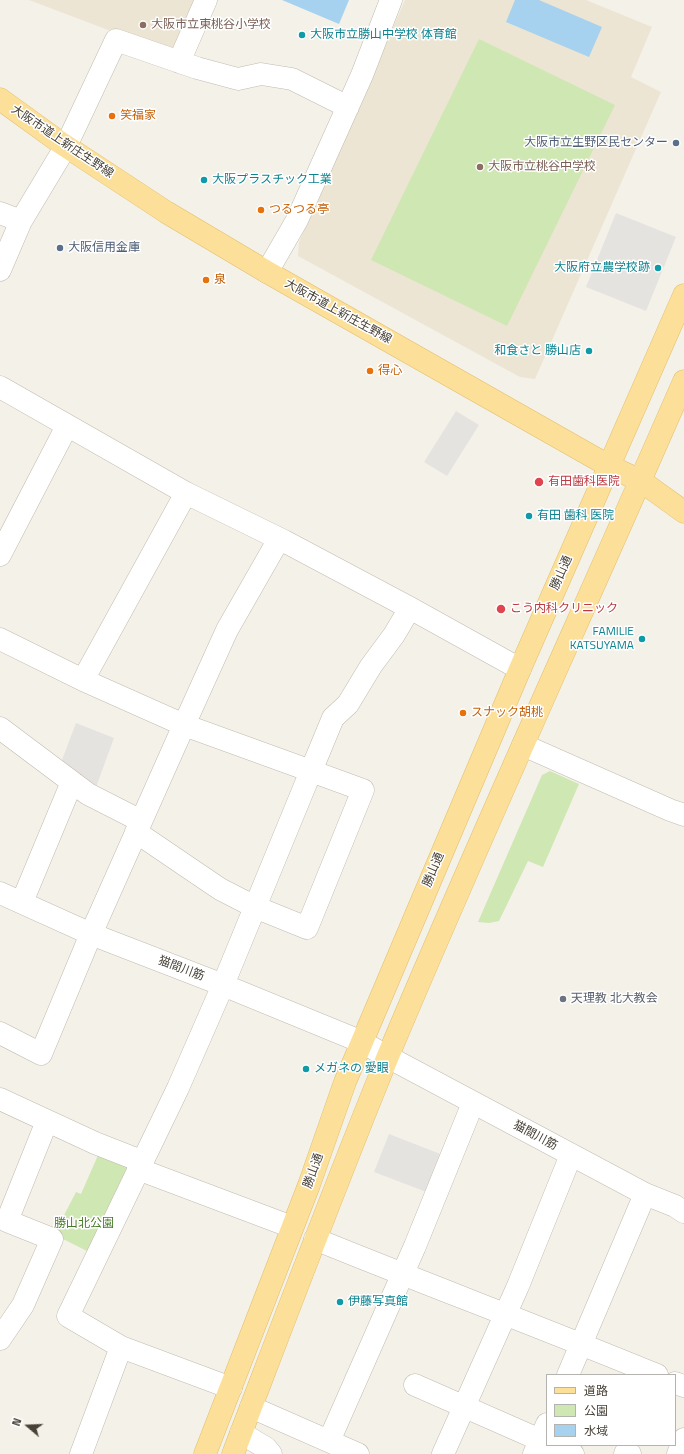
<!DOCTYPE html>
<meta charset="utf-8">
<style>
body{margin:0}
#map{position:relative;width:684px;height:1454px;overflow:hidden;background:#f4f1e9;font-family:"Titillium Web","Noto Sans JP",sans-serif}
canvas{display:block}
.legend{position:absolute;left:546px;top:1374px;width:130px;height:72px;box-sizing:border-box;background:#fff;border:1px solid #b5b3af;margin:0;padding:5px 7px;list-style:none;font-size:12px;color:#474137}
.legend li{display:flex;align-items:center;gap:8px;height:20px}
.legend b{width:20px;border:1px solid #b5b3af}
.north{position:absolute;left:8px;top:1406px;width:40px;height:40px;-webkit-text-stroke:3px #fff;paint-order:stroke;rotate:289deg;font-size:11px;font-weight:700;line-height:16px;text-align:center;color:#474137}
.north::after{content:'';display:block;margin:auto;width:14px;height:18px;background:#474137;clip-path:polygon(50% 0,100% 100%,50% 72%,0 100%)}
</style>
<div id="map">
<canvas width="684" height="1454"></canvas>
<ul class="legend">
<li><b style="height:5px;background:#fce099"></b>道路</li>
<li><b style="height:11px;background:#cfe7b2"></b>公園</li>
<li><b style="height:11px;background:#a6d1ef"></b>水域</li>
</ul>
<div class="north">N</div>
</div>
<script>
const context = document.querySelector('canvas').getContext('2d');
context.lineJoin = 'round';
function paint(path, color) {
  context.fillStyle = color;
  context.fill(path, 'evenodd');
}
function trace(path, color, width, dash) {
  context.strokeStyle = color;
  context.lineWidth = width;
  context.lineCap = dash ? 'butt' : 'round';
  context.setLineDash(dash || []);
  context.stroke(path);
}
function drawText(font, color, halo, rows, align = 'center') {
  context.font = font + ' "Titillium Web","Noto Sans JP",sans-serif';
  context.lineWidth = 3;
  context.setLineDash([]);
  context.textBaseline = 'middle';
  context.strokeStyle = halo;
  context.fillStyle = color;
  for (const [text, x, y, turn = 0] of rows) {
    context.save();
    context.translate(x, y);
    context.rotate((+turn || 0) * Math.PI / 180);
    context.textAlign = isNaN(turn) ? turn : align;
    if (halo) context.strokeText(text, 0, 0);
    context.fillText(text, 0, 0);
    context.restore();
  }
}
paint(new Path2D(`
 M 29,0 L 202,0 L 181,49 L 166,52 Z
 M 405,0 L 586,0 L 652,27 L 631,77 L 661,92 L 535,379 L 520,377 L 298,256 L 299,242 Z`), '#ede5d3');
paint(new Path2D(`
 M 479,39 L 615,105 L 507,326 L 371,260 Z
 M 550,771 L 579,784 L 543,867 L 528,861 L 499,921 L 489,923 L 478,922 L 542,775 Z
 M 99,1153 L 136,1170 L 93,1254 L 63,1239 L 57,1229 L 76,1192 L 81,1194 Z`), '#cfe7b2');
paint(new Path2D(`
 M 616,213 L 676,237 L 646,311 L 586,287 Z
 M 456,411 L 479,425 L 447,476 L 424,462 Z
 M 76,723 L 114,738 L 95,790 L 60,765 Z
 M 389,1134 L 443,1155 L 429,1193 L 374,1172 Z`), '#e5e3e0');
paint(new Path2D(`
 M 282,0 L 349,0 L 339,24 Z
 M 515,0 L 539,0 L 602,27 L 589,57 L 506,22 Z`), '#a6d1ef');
const minor = new Path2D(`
 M 179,62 L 206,0
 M 0,213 L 21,221
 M 0,270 L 21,221 L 66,146 L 116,40 L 197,68 L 238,79 L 261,74 L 292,79 L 348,107
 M 267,272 L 297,220 L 362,75 L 391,0
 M 0,387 L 186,493 L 284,541 L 410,608 L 520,669
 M 0,555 L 67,426
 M 0,639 L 83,680 L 186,493
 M 0,728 L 88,794 L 141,821
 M 523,745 L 670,810 L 684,815
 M 136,832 L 220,889 L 255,907 L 307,928 L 363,790 L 311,771 L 333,718 L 348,704 L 371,666 L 394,635 L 410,608
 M 0,893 L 91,934 L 223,985 L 362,1042 L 388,1057 L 645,1194 L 675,1206 L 684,1212
 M 22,902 L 72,782
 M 0,1033 L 41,1054 L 91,934 L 184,725 L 83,680
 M 0,1099 L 95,1143 L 141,1161
 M 138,1169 L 292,1227
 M 315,1239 C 428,1285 543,1328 657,1375
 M 0,1339 L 23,1305 L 52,1239 L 7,1221 L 47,1121
 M 568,1375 L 645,1194
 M 675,1383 L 684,1386
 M 415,1385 L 547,1443
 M 231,1388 L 121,1347 L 68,1316 L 178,1088 L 223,985 L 311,771 L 184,725 L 227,630 L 279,539
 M 251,1407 L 358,1454
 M 241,1433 L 266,1448 L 271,1454
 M 329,1441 L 415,1246 L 473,1103
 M 553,1445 L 573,1454
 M 81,1454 L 121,1347
 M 443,1454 L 518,1286 L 571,1155
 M 534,1454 L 547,1424
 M 625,1454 L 626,1452 L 630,1454
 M 678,1454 L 684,1439`);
const major = new Path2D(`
 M 0,99 L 58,141 L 166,212 L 267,272 L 609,466 L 641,481 L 684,512
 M 205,1454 L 309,1185 L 345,1082 L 362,1042 L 520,669 L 684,295
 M 233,1454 C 284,1321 334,1188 388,1056 C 483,829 586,606 684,381`);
trace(minor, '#c2bbae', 23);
trace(major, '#e2be69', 23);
trace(minor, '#fff', 22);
trace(major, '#fce099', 22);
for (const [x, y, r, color] of [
 [143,25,4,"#8d6e63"],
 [302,35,4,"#0f9aa8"],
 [112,116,4,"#e8710a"],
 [676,143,4,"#5c6f8a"],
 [480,167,4,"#8d6e63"],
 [204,180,4,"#0f9aa8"],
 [261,210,4,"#e8710a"],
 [60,248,4,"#5c6f8a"],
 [658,268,4,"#0f9aa8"],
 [206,280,4,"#e8710a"],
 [589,351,4,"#0f9aa8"],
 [370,371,4,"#e8710a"],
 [539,482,5,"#e0444e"],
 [529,516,4,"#0f9aa8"],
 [501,609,5,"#e0444e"],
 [642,639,4,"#0f9aa8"],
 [463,713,4,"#e8710a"],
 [563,999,4,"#6b7280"],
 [306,1069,4,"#0f9aa8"],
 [340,1302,4,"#0f9aa8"]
]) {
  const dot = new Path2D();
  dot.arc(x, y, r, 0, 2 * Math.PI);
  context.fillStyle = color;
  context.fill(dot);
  trace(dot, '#fff', 1.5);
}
drawText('12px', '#785e54', '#fff', [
 ["大阪市立東桃谷小学校",151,25],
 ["大阪市立桃谷中学校",488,167]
], 'left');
drawText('12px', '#0d838f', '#fff', [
 ["大阪市立勝山中学校 体育館",310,35],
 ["大阪プラスチック工業",212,180],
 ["大阪府立農学校跡",650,268,"right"],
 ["和食さと 勝山店",581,351,"right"],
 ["有田 歯科 医院",537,516],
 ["FAMILIE",634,632,"right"],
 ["KATSUYAMA",634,646,"right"],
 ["メガネの 愛眼",314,1069],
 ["伊藤写真館",348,1302]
], 'left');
drawText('12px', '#c56008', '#fff', [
 ["笑福家",120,116],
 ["つるつる亭",269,210],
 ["泉",214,280],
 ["得心",378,371],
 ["スナック胡桃",471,713]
], 'left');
drawText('12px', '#474137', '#fff', [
 ["大阪市道上新庄生野線",62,142,34],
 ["大阪市道上新庄生野線",338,312,29],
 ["勝山通",562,573,-66],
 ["勝山通",434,870,-67],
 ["猫間川筋",181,969,21],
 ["猫間川筋",535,1136,28],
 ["勝山通",314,1171,-70]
]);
drawText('12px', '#4e5e75', '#fff', [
 ["大阪市立生野区民センター",668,143],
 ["大阪信用金庫",68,248,"left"]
], 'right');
drawText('12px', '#be3a42', '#fff', [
 ["有田歯科医院",548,482],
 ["こう内科クリニック",510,609]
], 'left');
drawText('12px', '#5b616d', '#fff', [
 ["天理教 北大教会",571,999]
], 'left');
drawText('12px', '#48792b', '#fff', [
 ["勝山北公園",84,1224]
]);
</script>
